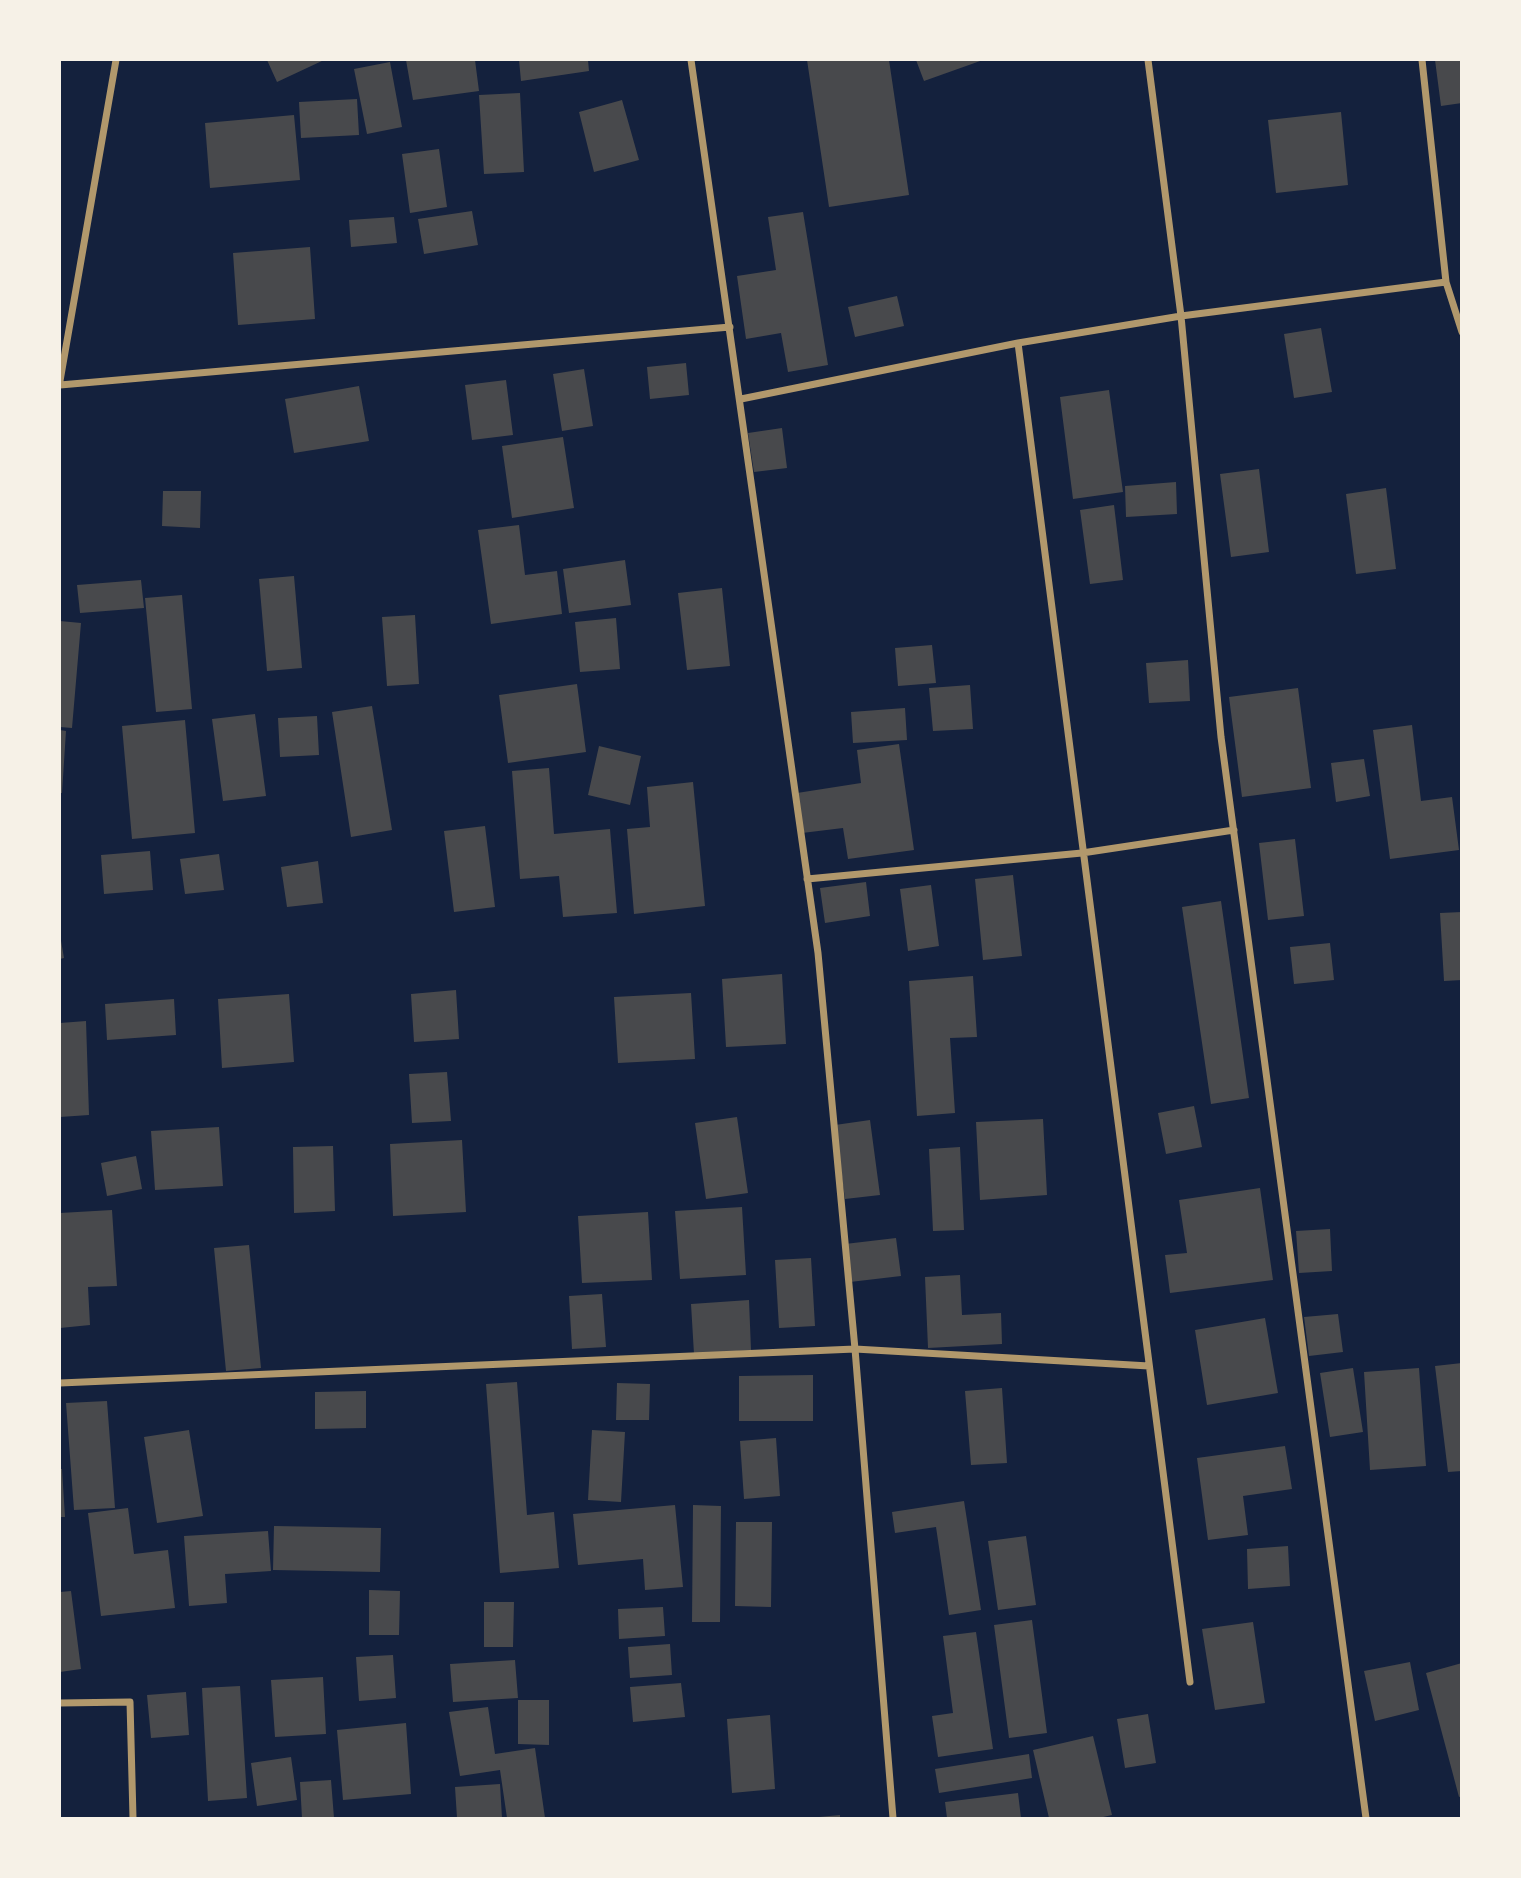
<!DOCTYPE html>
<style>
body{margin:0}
#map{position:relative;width:1521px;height:1878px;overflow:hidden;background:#14213d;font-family:"Archivo Narrow",sans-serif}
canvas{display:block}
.frame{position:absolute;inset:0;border:61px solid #f6f1e7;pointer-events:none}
</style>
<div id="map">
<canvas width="1521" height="1878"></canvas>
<div class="frame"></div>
</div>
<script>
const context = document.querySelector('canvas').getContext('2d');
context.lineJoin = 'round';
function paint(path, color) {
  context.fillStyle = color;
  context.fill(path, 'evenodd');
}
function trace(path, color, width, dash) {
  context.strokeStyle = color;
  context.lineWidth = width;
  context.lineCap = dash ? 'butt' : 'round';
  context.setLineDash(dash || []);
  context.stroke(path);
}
paint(new Path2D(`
 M 267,60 L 324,60 L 277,82 Z
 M 406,60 L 475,60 L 479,91 L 413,100 Z
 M 519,60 L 588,60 L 589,71 L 521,81 Z
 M 807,60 L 889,60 L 909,195 L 829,207 Z
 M 916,60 L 983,60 L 924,81 Z
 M 1435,60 L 1462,60 L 1462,103 L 1441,106 Z
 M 390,62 L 402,127 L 367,134 L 354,69 Z
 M 520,93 L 524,172 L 484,174 L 479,95 Z
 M 357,99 L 359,135 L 301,138 L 299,102 Z
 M 622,100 L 639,160 L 594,172 L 579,112 Z
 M 1341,112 L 1348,185 L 1276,193 L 1268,120 Z
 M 294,115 L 300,180 L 210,188 L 205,123 Z
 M 439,149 L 447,207 L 410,213 L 402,154 Z
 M 472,211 L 478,245 L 424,254 L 418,219 Z
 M 803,212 L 828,365 L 788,372 L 781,333 L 746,339 L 737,276 L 776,270 L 768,217 Z
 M 394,217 L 397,243 L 351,247 L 349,220 Z
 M 310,247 L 315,319 L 238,325 L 233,253 Z
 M 897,296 L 904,326 L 855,337 L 848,307 Z
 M 1321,328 L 1332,392 L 1294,398 L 1284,334 Z
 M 686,363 L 689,395 L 650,399 L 647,367 Z
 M 584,369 L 593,426 L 562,431 L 553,374 Z
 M 506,380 L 513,435 L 472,440 L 465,385 Z
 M 359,386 L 369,441 L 294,453 L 285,399 Z
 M 1109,390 L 1123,492 L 1073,499 L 1060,397 Z
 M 782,428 L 787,468 L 754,472 L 748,433 Z
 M 563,437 L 574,508 L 512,518 L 502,446 Z
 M 1259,469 L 1269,552 L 1231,557 L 1220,474 Z
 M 1176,482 L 1177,514 L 1126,517 L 1125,486 Z
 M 1386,488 L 1396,569 L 1356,574 L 1346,494 Z
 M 163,491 L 201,491 L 200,528 L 162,526 Z
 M 1114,505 L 1123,580 L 1090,584 L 1080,510 Z
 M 519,525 L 525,575 L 557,571 L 562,614 L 491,624 L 478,530 Z
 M 625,560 L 631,605 L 569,613 L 563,569 Z
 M 294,576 L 302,668 L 267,671 L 259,579 Z
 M 141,580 L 144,608 L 80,613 L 77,585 Z
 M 722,588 L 730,666 L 687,670 L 678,593 Z
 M 182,595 L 192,709 L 156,712 L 145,598 Z
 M 415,615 L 419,684 L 387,686 L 382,617 Z
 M 616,618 L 620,669 L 580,672 L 575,622 Z
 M 60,621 L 81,623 L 72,728 L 60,727 Z
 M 932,645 L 936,683 L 898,686 L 895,648 Z
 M 1188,660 L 1190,701 L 1149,703 L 1146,663 Z
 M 577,684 L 586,752 L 508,763 L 499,695 Z
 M 970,685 L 973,729 L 933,731 L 929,688 Z
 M 1298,688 L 1311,788 L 1242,797 L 1229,697 Z
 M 372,706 L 392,830 L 351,837 L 332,712 Z
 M 905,708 L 907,740 L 853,743 L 851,712 Z
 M 255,714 L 266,796 L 223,801 L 212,719 Z
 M 317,716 L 319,755 L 280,757 L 278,718 Z
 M 185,720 L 195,833 L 132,839 L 122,726 Z
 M 1412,725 L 1421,801 L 1452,797 L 1459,850 L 1390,859 L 1373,730 Z
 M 60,730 L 66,731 L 62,793 L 60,793 Z
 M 899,744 L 914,850 L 848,859 L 843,828 L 802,833 L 797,793 L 861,783 L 857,750 Z
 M 599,746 L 641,756 L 630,805 L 588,795 Z
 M 1364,759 L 1370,796 L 1336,802 L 1331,763 Z
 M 549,768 L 554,834 L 610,829 L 617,913 L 563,917 L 559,876 L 520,879 L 512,771 Z
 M 693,782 L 705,906 L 634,914 L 627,829 L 650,827 L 647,787 Z
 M 485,826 L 495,907 L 454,912 L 444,831 Z
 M 1295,839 L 1304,916 L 1268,920 L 1259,843 Z
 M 150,851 L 153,890 L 104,894 L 101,855 Z
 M 219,854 L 224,890 L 185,894 L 180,859 Z
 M 318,861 L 323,903 L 287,907 L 281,867 Z
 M 1013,875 L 1022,956 L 983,960 L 975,879 Z
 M 866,882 L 870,916 L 825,923 L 820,888 Z
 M 931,885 L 939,946 L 908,951 L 900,889 Z
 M 1221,901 L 1249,1098 L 1211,1104 L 1182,907 Z
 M 1462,912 L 1462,980 L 1444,981 L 1440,913 Z
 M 60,935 L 64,958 L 60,959 Z
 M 1330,943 L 1334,980 L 1294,984 L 1290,947 Z
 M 782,974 L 786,1044 L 726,1047 L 722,979 Z
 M 973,976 L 977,1037 L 950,1038 L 955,1113 L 917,1116 L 909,981 Z
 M 456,990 L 459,1039 L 414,1042 L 411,994 Z
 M 691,993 L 695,1059 L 618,1063 L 614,997 Z
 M 289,994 L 294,1062 L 222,1068 L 218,999 Z
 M 174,999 L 176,1035 L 107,1040 L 105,1004 Z
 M 86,1021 L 89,1115 L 60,1117 L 60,1023 Z
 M 447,1072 L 451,1121 L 412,1123 L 409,1074 Z
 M 1194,1106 L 1202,1147 L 1166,1154 L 1158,1113 Z
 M 737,1117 L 748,1193 L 706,1199 L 695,1123 Z
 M 1043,1119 L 1047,1195 L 980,1200 L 976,1122 Z
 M 870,1120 L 880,1195 L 845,1199 L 835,1125 Z
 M 219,1127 L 223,1186 L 155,1190 L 151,1131 Z
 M 462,1140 L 466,1212 L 393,1216 L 390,1144 Z
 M 333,1146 L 335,1211 L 294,1213 L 293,1147 Z
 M 960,1147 L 964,1230 L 933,1231 L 929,1149 Z
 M 136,1156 L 142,1189 L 107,1196 L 101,1163 Z
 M 1260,1188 L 1273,1280 L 1170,1293 L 1165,1255 L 1187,1253 L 1179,1200 Z
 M 742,1207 L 746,1275 L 680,1279 L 675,1211 Z
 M 112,1210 L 117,1286 L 88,1287 L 90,1325 L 60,1328 L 60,1213 Z
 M 648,1212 L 652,1280 L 582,1283 L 578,1216 Z
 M 1330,1229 L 1332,1271 L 1299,1273 L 1296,1231 Z
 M 896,1238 L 901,1276 L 850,1282 L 845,1244 Z
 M 249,1245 L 261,1368 L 226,1371 L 214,1248 Z
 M 811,1258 L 815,1326 L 779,1328 L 775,1260 Z
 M 960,1275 L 962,1315 L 1001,1313 L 1002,1344 L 928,1348 L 925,1277 Z
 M 602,1294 L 606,1347 L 572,1349 L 569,1296 Z
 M 749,1300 L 751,1350 L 694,1354 L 691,1304 Z
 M 1338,1314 L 1343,1352 L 1309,1356 L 1304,1317 Z
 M 1265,1318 L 1278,1393 L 1207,1405 L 1195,1330 Z
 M 1462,1363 L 1462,1471 L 1448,1472 L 1435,1366 Z
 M 1353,1368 L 1363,1432 L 1330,1437 L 1320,1373 Z
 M 1419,1368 L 1426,1466 L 1370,1470 L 1364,1372 Z
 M 813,1375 L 813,1421 L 739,1421 L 739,1376 Z
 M 517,1382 L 527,1515 L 554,1512 L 559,1568 L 500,1573 L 486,1384 Z
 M 617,1383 L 650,1384 L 649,1420 L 616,1420 Z
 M 1002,1388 L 1007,1463 L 971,1465 L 965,1391 Z
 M 366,1391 L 366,1428 L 315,1429 L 315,1392 Z
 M 107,1401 L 115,1508 L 74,1510 L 66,1403 Z
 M 189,1430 L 203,1516 L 157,1523 L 144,1437 Z
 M 592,1430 L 625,1432 L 621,1502 L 588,1500 Z
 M 776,1438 L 780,1496 L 744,1499 L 740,1441 Z
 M 1285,1446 L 1292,1489 L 1243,1496 L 1248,1535 L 1208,1540 L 1197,1458 Z
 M 60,1469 L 62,1469 L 65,1517 L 60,1517 Z
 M 964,1501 L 981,1610 L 949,1615 L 936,1527 L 895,1533 L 892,1512 Z
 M 675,1505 L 683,1587 L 645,1590 L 643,1559 L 578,1565 L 573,1514 Z
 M 693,1505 L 721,1506 L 720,1622 L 692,1622 Z
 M 128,1508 L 134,1554 L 168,1550 L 175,1608 L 101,1616 L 88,1513 Z
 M 736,1522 L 772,1522 L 771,1607 L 735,1606 Z
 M 274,1526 L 381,1528 L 380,1572 L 273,1570 Z
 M 268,1531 L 271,1571 L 225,1574 L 227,1603 L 189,1606 L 184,1536 Z
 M 1026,1536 L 1036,1605 L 998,1610 L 988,1541 Z
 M 1288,1546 L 1290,1586 L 1248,1589 L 1247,1549 Z
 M 369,1590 L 400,1591 L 399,1635 L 369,1635 Z
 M 71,1591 L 81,1669 L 60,1672 L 60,1592 Z
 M 484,1602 L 514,1602 L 513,1647 L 484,1647 Z
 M 663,1607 L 665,1636 L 619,1639 L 618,1609 Z
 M 1032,1620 L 1047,1733 L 1009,1738 L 994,1625 Z
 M 1253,1622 L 1265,1703 L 1215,1710 L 1202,1629 Z
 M 976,1632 L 993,1749 L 938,1757 L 932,1716 L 953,1713 L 943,1636 Z
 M 670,1644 L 672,1675 L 630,1678 L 628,1647 Z
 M 393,1655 L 396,1698 L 359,1701 L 356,1657 Z
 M 515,1660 L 518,1698 L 453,1702 L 450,1664 Z
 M 1410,1662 L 1419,1710 L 1375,1721 L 1364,1671 Z
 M 1462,1663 L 1462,1796 L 1459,1797 L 1426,1673 Z
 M 323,1677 L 326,1734 L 275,1737 L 271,1680 Z
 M 681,1683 L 685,1717 L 633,1722 L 630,1687 Z
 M 240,1686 L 247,1798 L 208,1801 L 202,1688 Z
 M 186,1692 L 189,1735 L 151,1738 L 147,1695 Z
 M 518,1700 L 549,1700 L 549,1745 L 518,1744 Z
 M 488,1707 L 495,1754 L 535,1748 L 545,1818 L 507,1818 L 500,1770 L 460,1776 L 449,1712 Z
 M 1148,1714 L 1156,1763 L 1125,1768 L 1117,1719 Z
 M 770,1715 L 775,1789 L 732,1793 L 727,1719 Z
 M 406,1723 L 411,1794 L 343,1800 L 337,1730 Z
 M 1093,1736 L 1112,1815 L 1099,1818 L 1049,1818 L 1033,1750 Z
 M 1029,1754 L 1032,1778 L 939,1793 L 935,1769 Z
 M 291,1757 L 297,1800 L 257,1806 L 251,1763 Z
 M 331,1780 L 334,1818 L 302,1818 L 300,1782 Z
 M 500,1784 L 502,1818 L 457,1818 L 455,1787 Z
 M 1018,1793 L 1021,1818 L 947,1818 L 945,1802 Z
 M 840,1815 L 840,1818 L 819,1818 L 819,1817 Z`), '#48494c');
trace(new Path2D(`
 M 691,60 L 818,953 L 855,1349 L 893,1818
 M 1148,60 L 1181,316 L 1221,737 L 1366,1818
 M 1422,60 L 1446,282 L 1462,332
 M 1018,343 L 1190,1682
 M 60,381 L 116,60
 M 60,385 L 730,327
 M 741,399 L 1018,343 L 1181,316 L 1446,282
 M 807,879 L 1082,853 L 1234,830
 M 60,1383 L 855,1349 L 1149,1366
 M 60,1703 L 130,1702 L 133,1818`), '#b1986c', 7);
</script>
